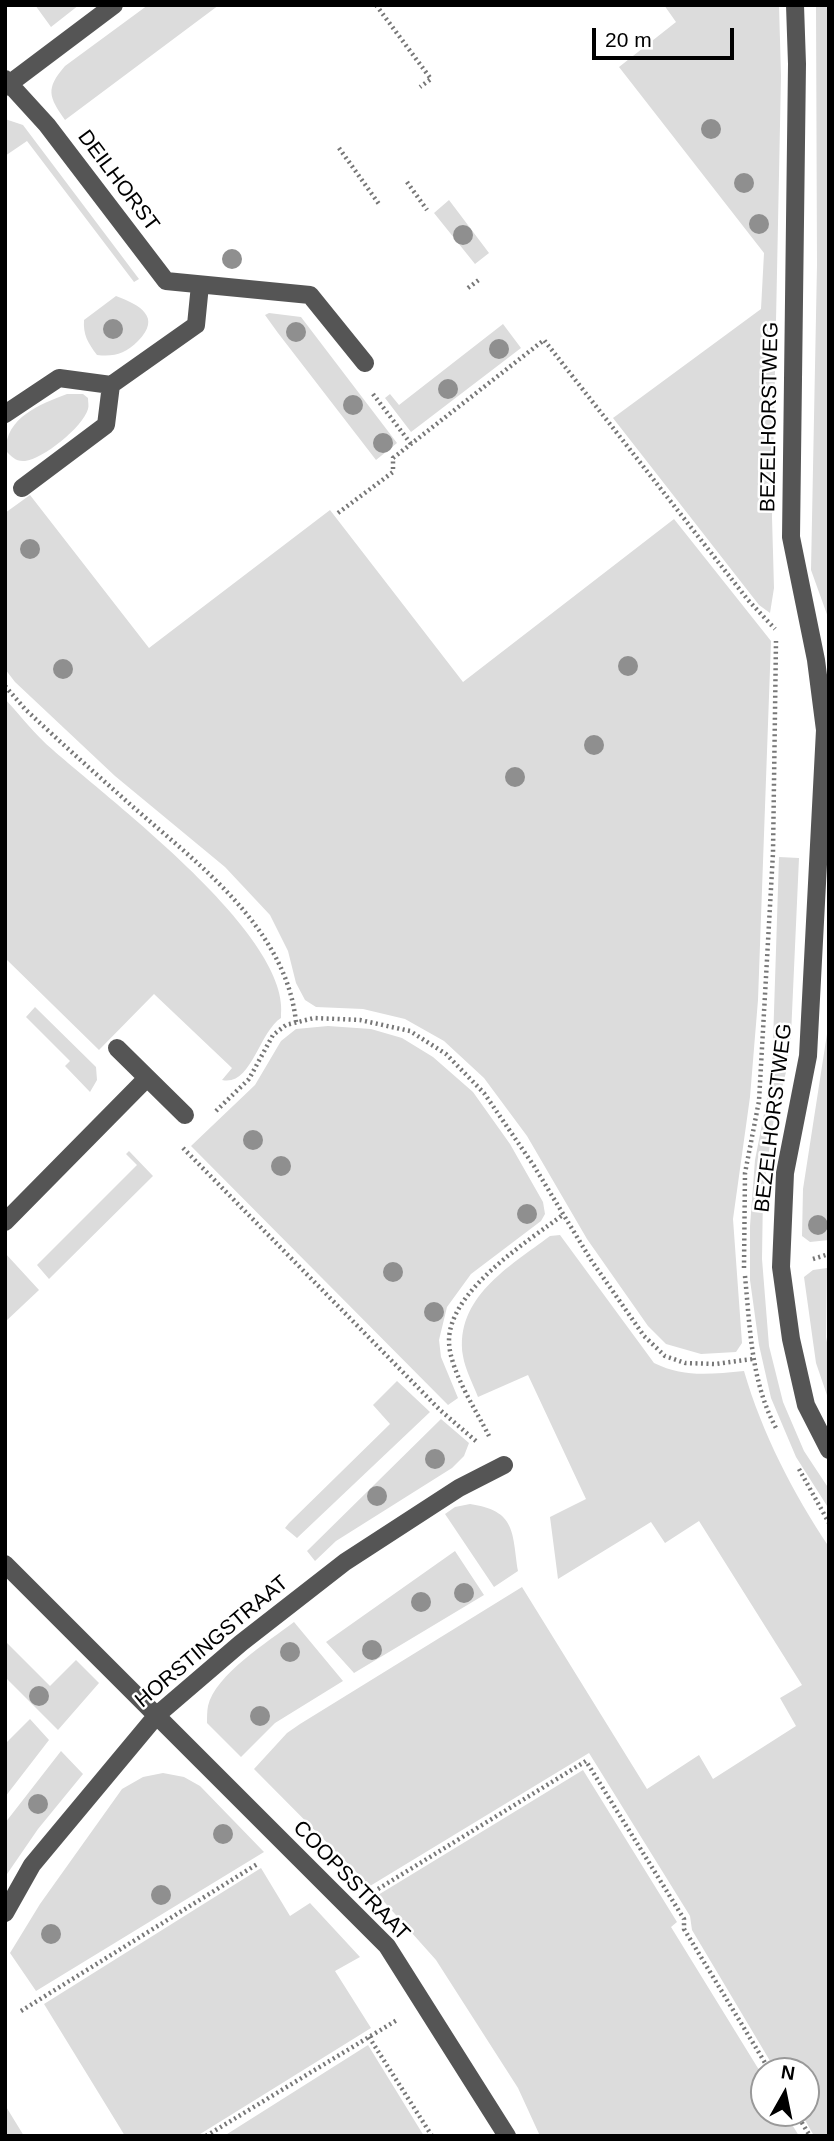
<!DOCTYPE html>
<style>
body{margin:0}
#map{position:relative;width:834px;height:2141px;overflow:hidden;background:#fff;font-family:Arial,sans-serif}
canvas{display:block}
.frame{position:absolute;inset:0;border:7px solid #000;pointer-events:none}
.north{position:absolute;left:750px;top:2057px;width:70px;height:70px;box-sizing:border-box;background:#fff;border:2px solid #999;border-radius:50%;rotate:9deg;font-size:19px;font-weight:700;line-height:28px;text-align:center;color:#000}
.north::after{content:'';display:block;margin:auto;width:24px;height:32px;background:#000;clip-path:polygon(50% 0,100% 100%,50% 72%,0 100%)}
.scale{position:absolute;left:592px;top:28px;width:142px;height:32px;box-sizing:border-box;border:4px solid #000;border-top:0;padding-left:9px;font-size:21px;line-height:24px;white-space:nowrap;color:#000;-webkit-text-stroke:5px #fff;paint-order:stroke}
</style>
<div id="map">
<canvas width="834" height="2141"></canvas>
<div class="frame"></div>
<div class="north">N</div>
<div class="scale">20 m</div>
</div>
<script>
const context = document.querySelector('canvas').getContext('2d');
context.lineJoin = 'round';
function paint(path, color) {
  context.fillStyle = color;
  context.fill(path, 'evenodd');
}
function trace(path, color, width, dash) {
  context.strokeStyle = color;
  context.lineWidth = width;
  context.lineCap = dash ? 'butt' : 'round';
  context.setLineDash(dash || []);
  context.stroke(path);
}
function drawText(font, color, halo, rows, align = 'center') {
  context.font = font + ' Arial,sans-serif';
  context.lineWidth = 5;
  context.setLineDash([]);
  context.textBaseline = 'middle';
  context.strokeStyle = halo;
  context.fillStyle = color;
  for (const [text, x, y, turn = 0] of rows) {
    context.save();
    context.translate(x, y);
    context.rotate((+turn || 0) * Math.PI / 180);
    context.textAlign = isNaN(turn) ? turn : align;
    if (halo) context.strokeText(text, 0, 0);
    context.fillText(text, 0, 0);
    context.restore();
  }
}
paint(new Path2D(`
 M 35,5 L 79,5 L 51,27 Z
 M 148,5 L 219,5 L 65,120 C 49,97 45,89 65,66 Z
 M 664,5 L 779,5 L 781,76 L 772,517 L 774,588 L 770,613 L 759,605 L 613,418 L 761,309 L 764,253 L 619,67 L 676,22 Z
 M 816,5 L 829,5 L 829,620 L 811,570 L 817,265 Z
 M 5,119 L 23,125 L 139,279 L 134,282 L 27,141 L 5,156 Z
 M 449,200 L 489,253 L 475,264 L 434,213 Z
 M 116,296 C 140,305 162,317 138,341 C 125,354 114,357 97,355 C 88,343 83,335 84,320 Z
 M 269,313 L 301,317 L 397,443 L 376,460 L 278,333 L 265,315 Z
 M 503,324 L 521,348 L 411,432 L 385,398 L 390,394 L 399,405 Z
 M 67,394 L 83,394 L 88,398 C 88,402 89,406 88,409 C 83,427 43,459 25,461 C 16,462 11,456 6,451 C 5,418 40,404 67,394 Z
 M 30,495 L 149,648 L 330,510 L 463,682 L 674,519 L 771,641 L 758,1000 L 750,1097 L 733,1219 L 742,1343 L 736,1352 L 701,1354 L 666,1344 L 648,1326 L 587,1239 L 527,1136 L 484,1078 L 444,1041 L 405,1019 L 363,1009 L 316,1007 L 305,1000 L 296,983 L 288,951 L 270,915 L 225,867 L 115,776 L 15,682 L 5,669 L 5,513 Z
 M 5,699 C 21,716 35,735 53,750 C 109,800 294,937 281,1018 C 259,1032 251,1087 222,1080 L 232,1068 L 154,994 L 99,1050 L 5,958 Z
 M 779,857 L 799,858 L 791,1035 L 786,1072 L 773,1124 L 763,1192 L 762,1259 L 769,1346 L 783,1402 L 804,1451 L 829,1489 L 829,1509 L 796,1457 L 771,1398 L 759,1345 L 750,1280 L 750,1226 L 755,1160 L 772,1073 Z
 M 35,1007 L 96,1067 L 97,1080 L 90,1092 L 65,1066 L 70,1061 L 26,1017 Z
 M 829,1021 L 829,1240 L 810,1242 L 802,1236 L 803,1189 Z
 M 328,1026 L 371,1029 L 402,1038 L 433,1057 L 473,1092 L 510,1144 L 543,1202 L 545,1214 L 541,1221 L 471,1274 L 447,1307 L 439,1340 L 441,1357 L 458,1398 L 448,1405 L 191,1146 L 255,1085 L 281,1041 L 296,1029 Z
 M 129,1151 L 153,1176 L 49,1279 L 37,1265 L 137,1165 L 126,1154 Z
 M 560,1235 L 654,1363 C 684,1378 711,1374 744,1371 C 762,1433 793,1493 829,1547 L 829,2136 L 814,2136 L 801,2113 L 806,2113 L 806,2071 L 776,2071 L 692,1930 L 690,1916 L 589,1753 L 370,1886 L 254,1769 L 287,1733 L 300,1724 L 522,1587 L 647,1789 L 699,1755 L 713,1779 L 796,1726 L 780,1698 L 802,1685 L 699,1521 L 665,1543 L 651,1522 L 558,1579 L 550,1517 L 586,1499 L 528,1375 L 478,1397 C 473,1384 465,1369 463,1356 C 454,1298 510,1266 550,1236 Z
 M 5,1253 L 39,1290 L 5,1322 Z
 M 827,1268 L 826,1337 L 829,1353 L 829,1401 L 816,1363 L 804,1277 L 813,1270 Z
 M 397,1381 L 430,1412 L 297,1538 L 285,1528 L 289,1523 L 390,1424 L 373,1405 Z
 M 441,1419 L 469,1443 L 464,1456 L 452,1468 L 336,1541 L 315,1561 L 307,1551 Z
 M 470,1504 C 516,1511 512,1531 518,1571 L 494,1587 L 445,1514 L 455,1507 Z
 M 455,1551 L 484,1595 L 354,1673 L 326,1642 Z
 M 294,1622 L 343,1681 L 275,1723 L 241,1757 L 207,1723 C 207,1718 207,1711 208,1706 C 215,1675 269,1641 294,1622 Z
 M 5,1641 L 50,1686 L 76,1660 L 99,1683 L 58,1730 L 5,1677 Z
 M 30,1719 L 49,1740 L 5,1797 L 5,1744 Z
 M 61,1751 L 83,1774 L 38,1829 L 5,1877 L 5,1823 Z
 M 583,1770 L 677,1922 L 671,1927 L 764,2078 L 764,2113 L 785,2113 L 799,2136 L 540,2136 L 518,2088 L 436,1960 L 378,1895 Z
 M 163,1773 L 184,1777 L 200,1786 L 264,1852 L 36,1991 L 10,1953 L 40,1904 L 122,1789 L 143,1777 Z
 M 261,1868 L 290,1916 L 310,1903 L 360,1957 L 335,1971 L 371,2028 L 197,2136 L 125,2136 L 44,2004 Z
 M 368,2045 L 424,2136 L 224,2136 Z
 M 5,2105 L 24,2136 L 5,2136 Z`), '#dcdcdc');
trace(new Path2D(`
 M 376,5 L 431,79 L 420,87
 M 339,148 L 379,204
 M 407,182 L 427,210
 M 468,288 L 480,279
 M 373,394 L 411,444
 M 338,513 L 393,472 L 393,458 L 544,340 L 748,600 L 775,629
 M 5,686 L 25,709 C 60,742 96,774 132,806 C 198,864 286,928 296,1022
 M 216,1111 L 249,1079 L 273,1035 L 286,1025 L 314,1018 L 360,1020 L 410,1031 L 446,1054 L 484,1093 L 534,1166 L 591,1260 L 644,1336 L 665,1356 L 685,1363 L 715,1364 L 753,1359
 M 183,1148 L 440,1410 L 477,1442
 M 813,1259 L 829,1254
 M 744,1268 L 745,1173 L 759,1101 L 773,853 L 776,641
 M 745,1276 C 750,1327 751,1382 776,1428
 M 489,1436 C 476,1410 450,1371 449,1342 C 448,1291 527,1242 564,1214
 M 799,1469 L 829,1523
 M 378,1889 L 586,1761 L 684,1919 L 684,1929 L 770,2071
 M 21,2011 L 259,1863
 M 369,2037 L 432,2136
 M 796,2113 L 810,2136
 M 206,2136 L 397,2020`), '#777', 4.5, [2, 3.5]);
trace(new Path2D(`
 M 795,5 L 797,64 L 791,537 L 816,660 L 825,730 L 808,1056 L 785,1173 L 781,1267 L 791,1339 L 806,1405 L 829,1450
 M 5,79 L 47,125 L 166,281 L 310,295 L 365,363
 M 5,87 L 114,5
 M 5,414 L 59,378 L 111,385 L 196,325 L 200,285
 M 22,488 L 106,425 L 111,385
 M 117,1048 L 185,1115
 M 5,1222 L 147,1078
 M 5,1564 L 387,1946 L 507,2136
 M 5,1913 L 32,1865 L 157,1715 L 241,1643 L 345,1562 L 459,1488 L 504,1465`), '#555', 18);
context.fillStyle = '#8f8f8f';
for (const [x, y] of [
 [711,129],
 [744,183],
 [759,224],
 [463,235],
 [232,259],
 [113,329],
 [296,332],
 [499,349],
 [448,389],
 [353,405],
 [383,443],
 [30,549],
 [628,666],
 [63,669],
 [594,745],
 [515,777],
 [253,1140],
 [281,1166],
 [527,1214],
 [818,1225],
 [393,1272],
 [434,1312],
 [435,1459],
 [377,1496],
 [464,1593],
 [421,1602],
 [372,1650],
 [290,1652],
 [39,1696],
 [260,1716],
 [38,1804],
 [223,1834],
 [161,1895],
 [51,1934]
]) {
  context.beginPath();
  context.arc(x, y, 10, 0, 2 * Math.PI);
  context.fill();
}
drawText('21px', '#000', '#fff', [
 ["DEILHORST",118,181,53],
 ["BEZELHORSTWEG",770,417,-89],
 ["BEZELHORSTWEG",774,1118,-83],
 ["HORSTINGSTRAAT",212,1642,-40],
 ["COOPSSTRAAT",351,1881,46]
]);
</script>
